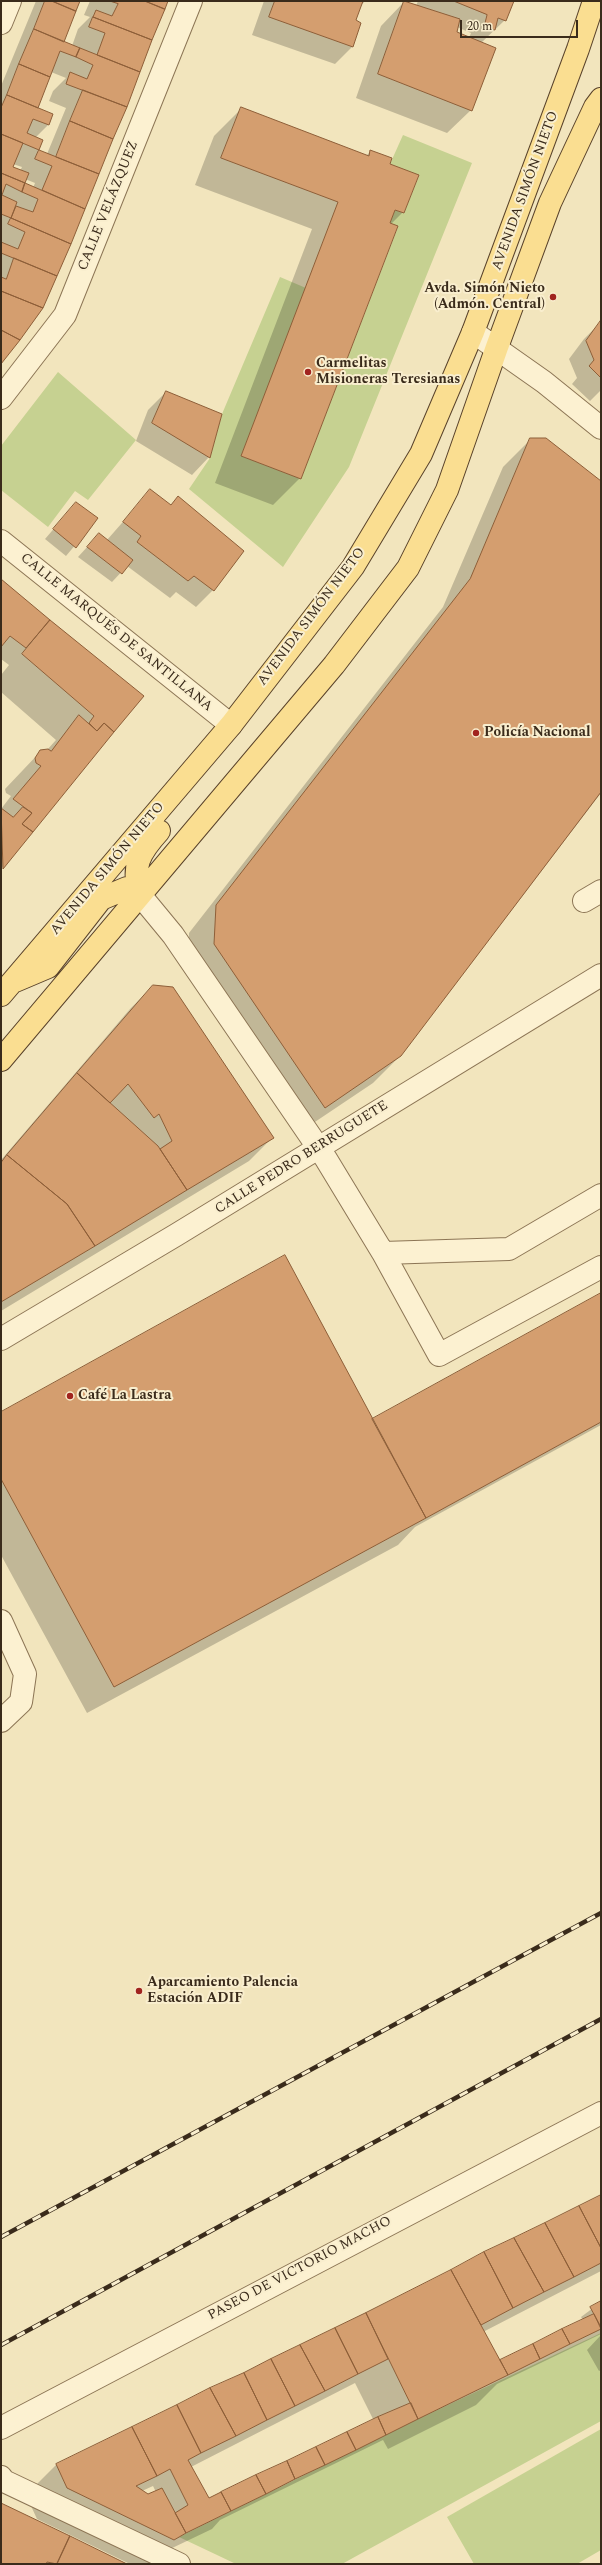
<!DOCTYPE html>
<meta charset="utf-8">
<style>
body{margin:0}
#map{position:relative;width:602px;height:2565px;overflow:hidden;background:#f2e5bd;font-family:Spectral,serif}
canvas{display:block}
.frame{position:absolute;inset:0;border:2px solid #3a2b1b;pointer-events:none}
.scale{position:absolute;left:460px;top:20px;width:118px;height:18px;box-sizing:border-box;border:2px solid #3a2b1b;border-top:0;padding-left:5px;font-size:12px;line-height:14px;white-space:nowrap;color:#3a2b1b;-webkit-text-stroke:3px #f9eece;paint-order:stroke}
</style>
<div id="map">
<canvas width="602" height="2565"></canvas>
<div class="frame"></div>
<div class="scale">20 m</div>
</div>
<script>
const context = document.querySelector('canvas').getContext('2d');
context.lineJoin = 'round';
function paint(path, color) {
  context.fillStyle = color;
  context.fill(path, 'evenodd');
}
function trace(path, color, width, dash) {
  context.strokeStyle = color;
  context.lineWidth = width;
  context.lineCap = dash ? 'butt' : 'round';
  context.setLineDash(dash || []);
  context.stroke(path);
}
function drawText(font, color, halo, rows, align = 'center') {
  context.font = font + ' Spectral,serif';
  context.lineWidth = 4;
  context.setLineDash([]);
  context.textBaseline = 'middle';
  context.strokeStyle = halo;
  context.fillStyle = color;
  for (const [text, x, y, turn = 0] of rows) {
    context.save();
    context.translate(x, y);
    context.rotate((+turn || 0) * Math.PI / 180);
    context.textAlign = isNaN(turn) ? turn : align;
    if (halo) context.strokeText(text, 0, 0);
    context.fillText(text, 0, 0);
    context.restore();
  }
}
paint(new Path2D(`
 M 403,135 L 472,163 L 349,467 L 283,567 L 189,489 L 210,458 L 222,414 L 280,277 L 306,288 L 241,456 L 301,479 L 398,227 L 390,223 L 395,210 L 404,213 L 419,176 L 390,164 Z
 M 58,372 L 136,440 L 88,500 L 75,491 L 48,527 L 1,490 L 1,446 Z
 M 601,2333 L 601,2421 L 342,2564 L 236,2564 L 179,2537 L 418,2419 Z
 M 601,2429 L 601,2550 L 577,2564 L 474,2564 L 447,2517 Z`), '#c6d191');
paint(new Path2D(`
 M 36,1 L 79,1 L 63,42 L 72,46 L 78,29 L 90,17 L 84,15 L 90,1 L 167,1 L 50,292 L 39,314 L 1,362 L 1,86 ZM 51,72 L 66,78 L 53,91 L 49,101 L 66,108 L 47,154 L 37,150 L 41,141 L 35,138 L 48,125 L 36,108 ZM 13,164 L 22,167 L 20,171 L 12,167 ZM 25,179 L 35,183 L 33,188 L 24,184 Z
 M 264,1 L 365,1 L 360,7 L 354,21 L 352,47 L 335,64 L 252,35 Z
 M 418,1 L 513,1 L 505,20 L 481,43 L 471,110 L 447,133 L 356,98 L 381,26 L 404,2 L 416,6 ZM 457,27 L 471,33 L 469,38 L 455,33 Z
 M 241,109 L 366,156 L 371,151 L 389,165 L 403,212 L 391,224 L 300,478 L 273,505 L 215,483 L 312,229 L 195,185 L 214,136 Z
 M 601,322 L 601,390 L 590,401 L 572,384 L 577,378 L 569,359 L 584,339 Z
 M 166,392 L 209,457 L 192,475 L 136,441 L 148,410 Z
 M 531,439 L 601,482 L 601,793 L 400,1056 L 373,1083 L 297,1134 L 188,972 L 189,933 L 443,607 L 503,467 Z
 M 150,491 L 170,506 L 178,498 L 213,590 L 196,607 L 176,592 L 170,598 L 127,566 L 112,582 L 78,557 L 99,534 L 107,540 Z
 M 76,503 L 97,519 L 66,556 L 45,539 Z
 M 1,580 L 143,696 L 1,869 L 1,809 L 11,796 L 6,793 L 5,789 L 41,751 L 47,750 L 56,740 L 1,692 L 1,675 L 9,665 L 1,659 Z
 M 153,986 L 272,1138 L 249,1161 L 1,1311 L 1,1160 L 130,1009 Z
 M 601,1294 L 601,1425 L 415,1527 L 398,1545 L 87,1713 L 1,1555 L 1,1413 L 372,1420 Z
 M 601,2197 L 601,2271 L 483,2332 L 499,2362 L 583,2320 L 581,2317 L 601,2302 L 601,2334 L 497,2384 L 476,2405 L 388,2449 L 383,2440 L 220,2520 L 212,2529 L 168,2550 L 154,2564 L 130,2564 L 37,2519 L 26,2495 L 56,2465 ZM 355,2383 L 374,2421 L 208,2499 L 191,2467 ZM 153,2486 L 156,2492 L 148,2495 L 142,2491 Z
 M 601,2335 L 601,2370 L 599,2371 L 587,2350 Z
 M 1,2505 L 123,2564 L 1,2564 Z`), '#0003');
const building = new Path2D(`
 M 45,1 L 52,1 L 76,11 L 64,42 L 34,29 Z
 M 52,1 L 80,1 L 76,11 Z
 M 110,1 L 145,1 L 165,9 L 152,40 L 93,17 L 96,10 L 112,16 L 118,4 Z
 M 145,1 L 168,1 L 165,9 Z
 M 275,1 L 363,1 L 356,20 L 361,23 L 353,47 L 269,17 Z
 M 404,1 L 460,19 L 457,32 L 496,48 L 472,111 L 378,74 Z
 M 454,1 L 514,1 L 506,21 L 498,18 L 495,30 L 484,27 L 487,15 Z
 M 93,17 L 152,40 L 140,72 L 97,55 L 105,33 L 89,27 Z
 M 34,29 L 80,48 L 76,57 L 60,51 L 50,77 L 19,64 Z
 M 80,48 L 140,72 L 127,107 L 66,84 L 70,72 L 87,79 L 93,65 L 76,57 Z
 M 19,64 L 50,77 L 38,108 L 7,95 Z
 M 83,90 L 127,107 L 113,139 L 70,121 Z
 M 7,95 L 53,114 L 49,125 L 33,119 L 27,133 L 43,140 L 39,150 L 1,134 L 1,108 Z
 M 241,107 L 369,156 L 370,150 L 392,158 L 390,164 L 419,175 L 404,213 L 395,210 L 390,223 L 398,226 L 301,479 L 241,456 L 338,202 L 221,158 Z
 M 70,121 L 113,139 L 99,174 L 56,157 Z
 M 1,134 L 23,143 L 13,167 L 29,173 L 25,183 L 1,173 Z
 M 39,150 L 99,174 L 85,209 L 42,190 L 52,166 L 35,159 Z
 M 1,173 L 25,183 L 22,192 L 6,184 L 2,195 L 17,202 L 11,218 L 1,214 Z
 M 25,183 L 85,209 L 71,244 L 11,218 L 16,206 L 33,212 L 38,199 L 22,192 Z
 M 11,218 L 71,244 L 57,276 L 1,253 L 1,242 L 18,249 L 25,232 L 8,224 Z
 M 14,258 L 57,276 L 43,308 L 1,291 L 1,277 L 6,279 Z
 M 1,291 L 43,308 L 20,340 L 1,330 Z
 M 601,320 L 601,378 L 589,366 L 594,360 L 586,341 Z
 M 1,330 L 20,340 L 1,364 Z
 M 166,391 L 222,414 L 210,458 L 152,423 Z
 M 530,438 L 546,438 L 601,481 L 601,792 L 401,1056 L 325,1108 L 214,944 L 216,905 L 470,579 Z
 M 150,489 L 171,505 L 178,496 L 244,551 L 214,591 L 194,576 L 188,581 L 137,542 L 141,536 L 123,522 Z
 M 76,502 L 98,518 L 76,548 L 53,529 Z
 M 99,533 L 133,560 L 122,574 L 87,547 Z
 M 1,579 L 50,620 L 26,648 L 10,636 L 1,647 Z
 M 50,620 L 144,696 L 114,732 L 104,723 L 97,731 L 89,723 L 94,716 L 22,654 Z
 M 79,715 L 97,731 L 104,723 L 114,732 L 33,832 L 22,824 L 32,813 L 13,799 L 41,766 L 36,763 L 35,758 L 40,750 L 48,749 L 51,751 Z
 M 23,807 L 32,813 L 22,824 L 33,832 L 3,869 L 1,808 L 13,817 Z
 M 153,985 L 173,987 L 274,1138 L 187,1190 L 160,1149 L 172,1141 L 159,1114 L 154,1118 L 128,1084 L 110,1103 L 77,1073 Z
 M 77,1073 L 158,1146 L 187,1190 L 95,1246 L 67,1204 L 7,1155 Z
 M 7,1155 L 67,1204 L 95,1246 L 1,1302 L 1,1163 Z
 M 285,1255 L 426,1518 L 114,1687 L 1,1479 L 1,1412 Z
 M 601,1293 L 601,1422 L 426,1518 L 372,1419 Z
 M 601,2195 L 601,2248 L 579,2206 Z
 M 579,2206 L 601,2248 L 601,2263 L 574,2277 L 545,2223 Z
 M 545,2223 L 574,2277 L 544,2292 L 514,2238 Z
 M 514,2238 L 544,2292 L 513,2308 L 484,2252 Z
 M 484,2252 L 513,2308 L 481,2325 L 451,2270 Z
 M 451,2270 L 508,2375 L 418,2419 L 366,2313 Z
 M 601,2301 L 601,2327 L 590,2307 Z
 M 366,2313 L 388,2359 L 358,2374 L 335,2328 Z
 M 594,2314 L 601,2329 L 570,2344 L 562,2329 Z
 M 335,2328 L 358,2374 L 325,2391 L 300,2345 Z
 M 562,2329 L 570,2344 L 540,2359 L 533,2344 Z
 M 533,2344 L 540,2359 L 508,2375 L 500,2360 Z
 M 300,2345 L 325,2391 L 295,2406 L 271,2359 Z
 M 271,2359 L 295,2406 L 267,2420 L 244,2373 Z
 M 244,2373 L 267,2420 L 236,2436 L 210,2388 Z
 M 210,2388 L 236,2436 L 201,2453 L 177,2405 Z
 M 411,2403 L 418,2419 L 386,2435 L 378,2417 Z
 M 177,2405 L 201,2453 L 188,2460 L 209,2498 L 221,2492 L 231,2511 L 186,2533 L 175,2513 L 188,2505 L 170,2469 L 157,2476 L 132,2427 Z
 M 378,2417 L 386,2435 L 356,2450 L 347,2432 Z
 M 132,2427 L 157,2476 L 136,2486 L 148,2494 L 162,2488 L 186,2533 L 174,2540 L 67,2488 L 56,2464 Z
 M 347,2432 L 356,2450 L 325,2465 L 316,2447 Z
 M 316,2447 L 325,2465 L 295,2479 L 287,2461 Z
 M 287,2461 L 295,2479 L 266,2494 L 256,2475 Z
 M 256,2475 L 266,2494 L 231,2511 L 221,2492 Z
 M 1,2503 L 70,2536 L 57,2564 L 47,2562 L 46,2564 L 1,2564 Z
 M 70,2536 L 127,2564 L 57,2564 Z`);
paint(building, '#d49e6f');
trace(building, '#8d5e38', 1);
const minor = new Path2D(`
 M 1,23 L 10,1
 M 473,332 L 544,382 L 601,428
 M 1,398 L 65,315 L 191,1
 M 1,541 L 231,725
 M 140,895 L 173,935 L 326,1159 L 383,1253 L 439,1355 L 601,1267
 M 584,901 L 601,891
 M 383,1253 L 509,1249 L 601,1195
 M 1,1339 L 176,1235 L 601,975
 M 1,1621 L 25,1674 L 21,1702 L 1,1721
 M 1,2428 L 601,2113
 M 1,2477 L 4,2481 L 179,2564`);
const major = new Path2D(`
 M 140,895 C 131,866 140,852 159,831
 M 15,981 L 48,967 L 101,899 L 127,888 L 140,895
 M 1,995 L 231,725 L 353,567 L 421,454 L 473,332 L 578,49 L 594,1
 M 1,1060 L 334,665 L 408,568 L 447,490 L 497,347 L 550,203 L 595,107 L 601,99`);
trace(minor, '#8c7555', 24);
trace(major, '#59422a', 24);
trace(minor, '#fcf1d1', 22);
trace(major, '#fade91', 22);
const rail = new Path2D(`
 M 1,2237 L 601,1913
 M 1,2345 L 601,2019`);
trace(rail, '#3a2b1b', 4.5);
trace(rail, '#f9eece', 3, [9]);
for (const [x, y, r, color] of [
 [553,297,4,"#a1241f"],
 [308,372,4,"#a1241f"],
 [476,733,4,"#a1241f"],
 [70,1396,4,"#a1241f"],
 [139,1991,4,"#a1241f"]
]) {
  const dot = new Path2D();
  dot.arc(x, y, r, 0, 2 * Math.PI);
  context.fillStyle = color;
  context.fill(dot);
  trace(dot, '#f9eece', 1.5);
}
drawText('14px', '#3a2b1b', '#f9eece', [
 ["AVENIDA SIMÓN NIETO",526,191,-70],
 ["CALLE VELÁZQUEZ",109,206,-68],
 ["AVENIDA SIMÓN NIETO",312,617,-53],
 ["CALLE MARQUÉS DE SANTILLANA",116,633,39],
 ["AVENIDA SIMÓN NIETO",108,869,-50],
 ["CALLE PEDRO BERRUGUETE",302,1158,-32],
 ["PASEO DE VICTORIO MACHO",300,2269,-28]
]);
drawText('bold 14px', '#3a2b1b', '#f9eece', [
 ["Avda. Simón Nieto",545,289,"right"],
 ["(Admón. Central)",545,305,"right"],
 ["Carmelitas",316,364],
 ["Misioneras Teresianas",316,380],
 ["Policía Nacional",484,733],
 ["Café La Lastra",78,1396],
 ["Aparcamiento Palencia",147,1983],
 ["Estación ADIF",147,1999]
], 'left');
</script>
